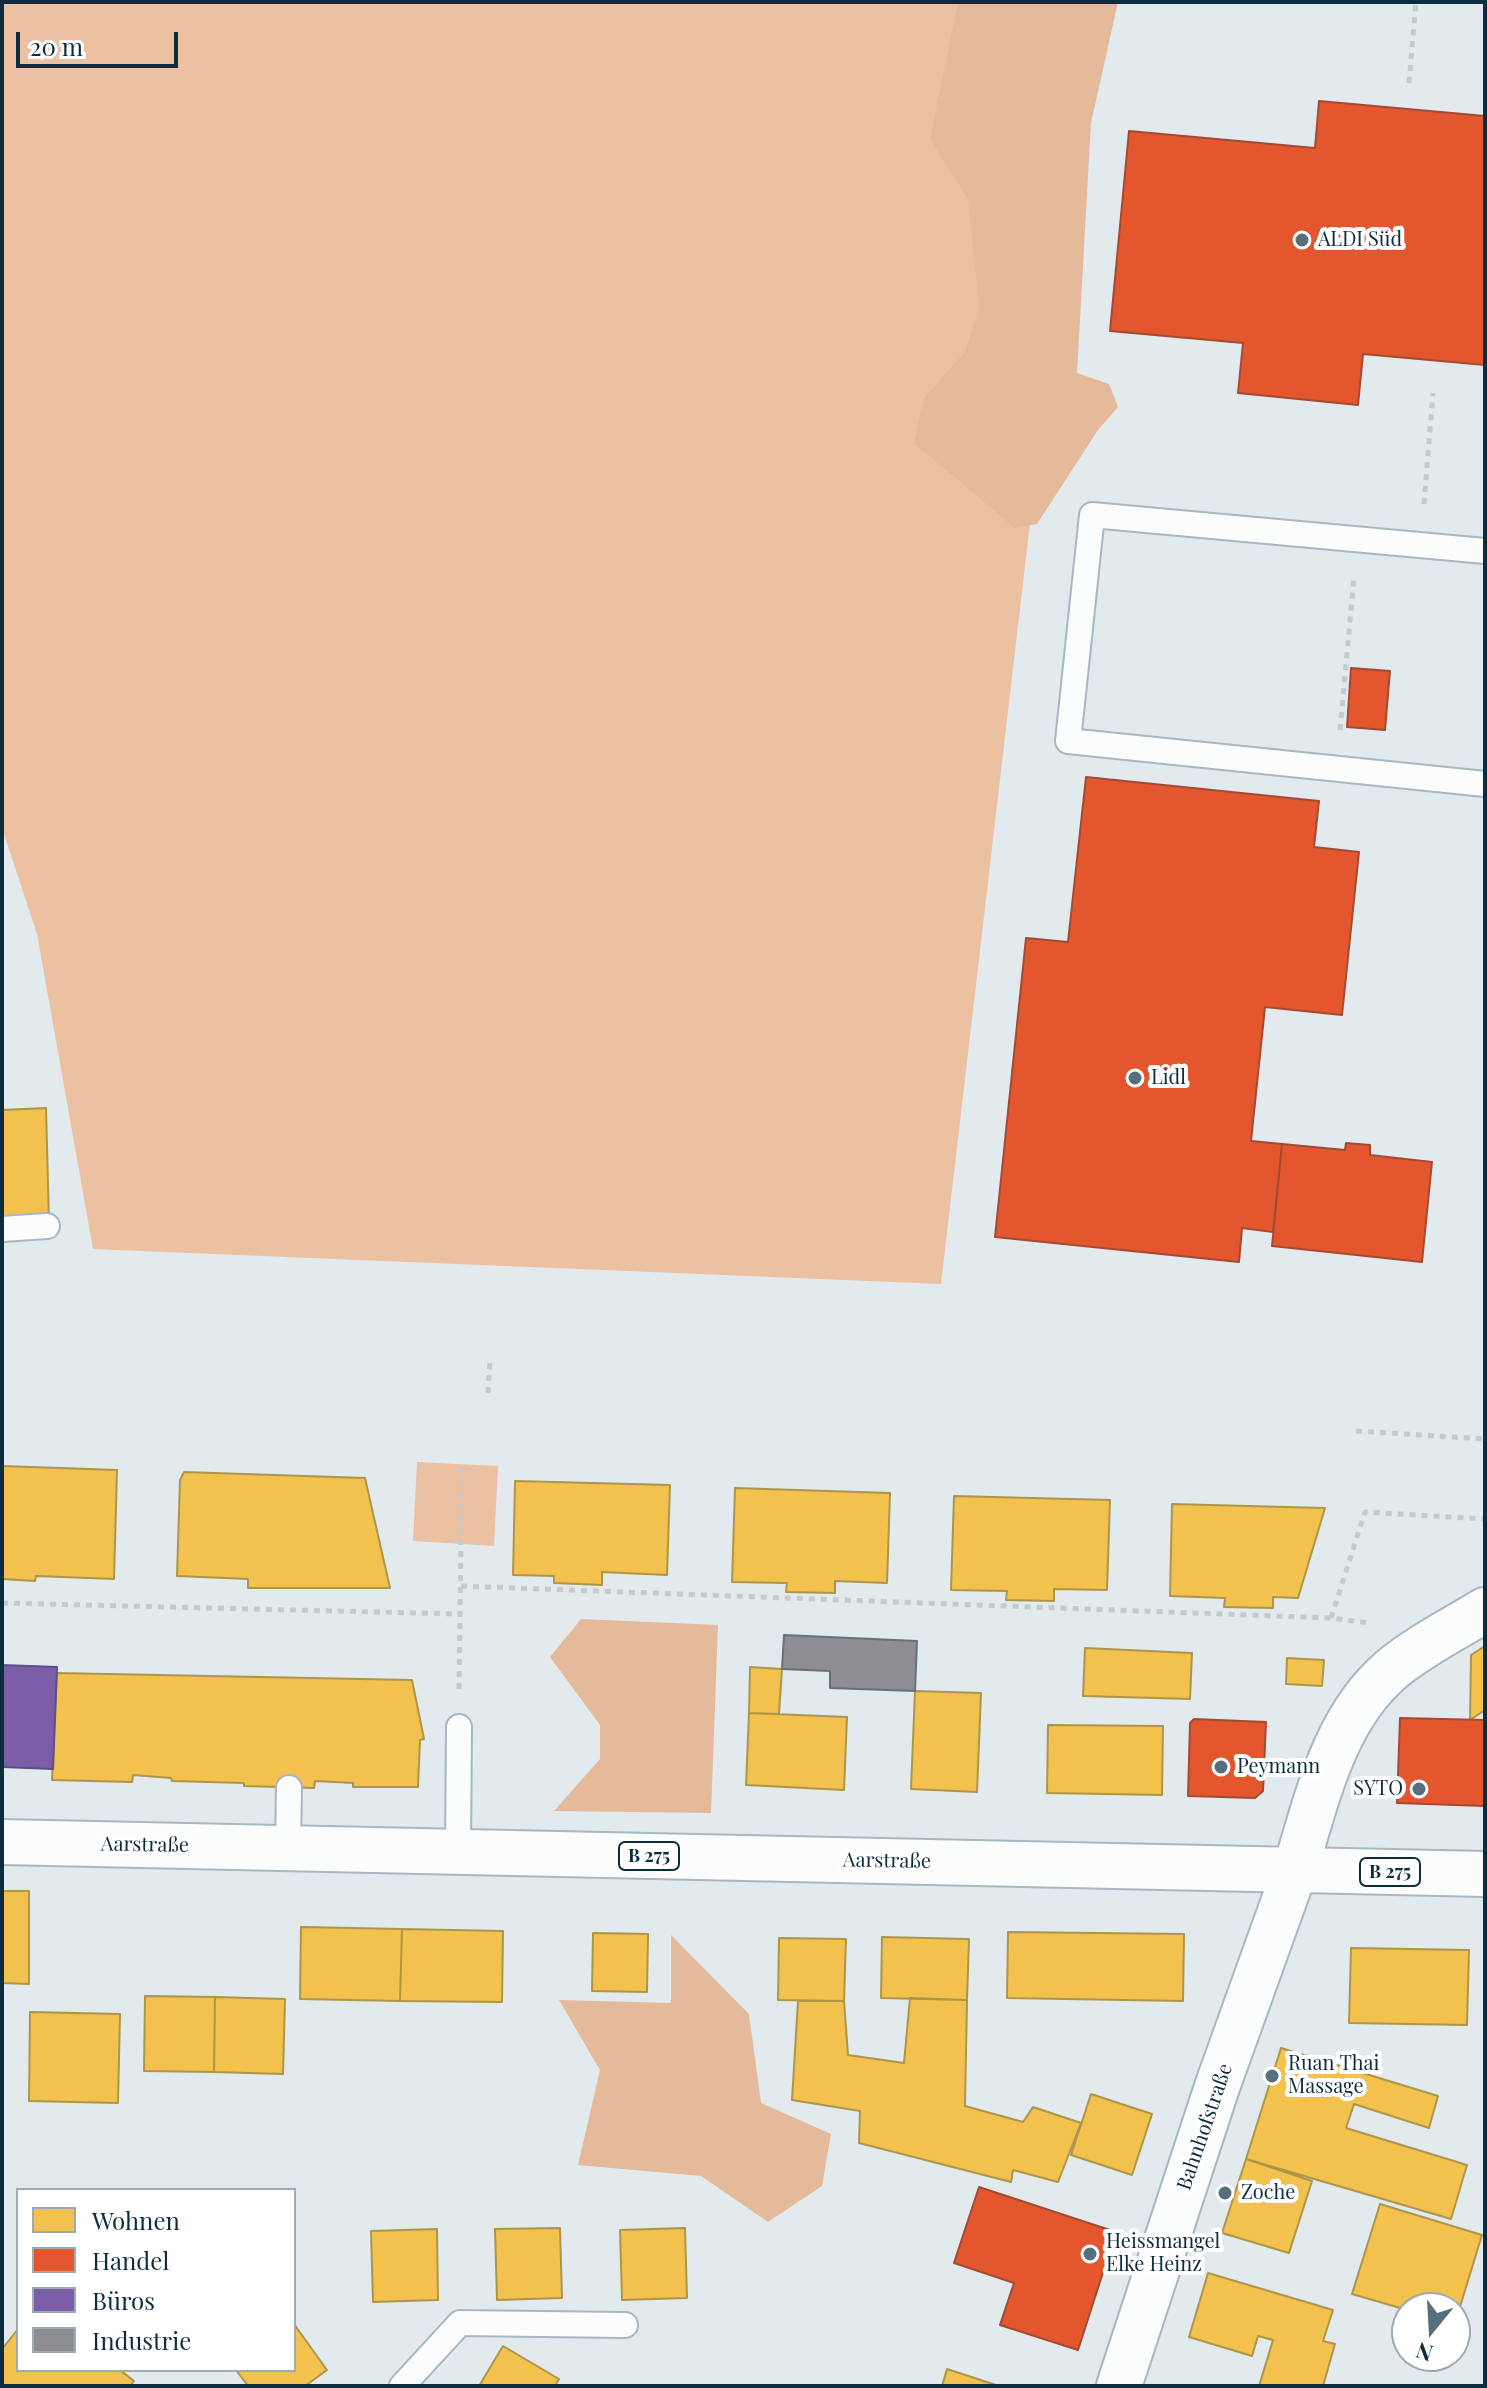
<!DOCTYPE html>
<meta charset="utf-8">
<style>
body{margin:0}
#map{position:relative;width:1487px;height:2388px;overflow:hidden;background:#e2eaee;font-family:"Playfair Display",serif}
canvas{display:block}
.frame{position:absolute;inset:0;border:4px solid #0c2d3e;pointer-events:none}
.legend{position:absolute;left:16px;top:2188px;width:280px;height:184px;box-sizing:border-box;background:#fff;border:2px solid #9eabb2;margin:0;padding:10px 14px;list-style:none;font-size:24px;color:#0c2d3e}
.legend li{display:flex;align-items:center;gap:16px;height:40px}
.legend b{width:40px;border:2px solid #9eabb2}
.north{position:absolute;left:1391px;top:2292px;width:80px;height:80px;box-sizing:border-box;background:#fff;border:2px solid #9eabb2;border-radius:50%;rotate:198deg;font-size:22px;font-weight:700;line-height:32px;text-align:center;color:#0c2d3e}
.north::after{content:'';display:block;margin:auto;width:28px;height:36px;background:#576f7c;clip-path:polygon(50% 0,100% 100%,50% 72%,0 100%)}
.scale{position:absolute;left:16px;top:32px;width:162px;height:36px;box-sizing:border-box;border:4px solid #0c2d3e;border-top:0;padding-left:10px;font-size:24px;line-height:28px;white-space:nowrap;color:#0c2d3e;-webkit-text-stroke:6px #fff;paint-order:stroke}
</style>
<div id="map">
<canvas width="1487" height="2388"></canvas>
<div class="frame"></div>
<ul class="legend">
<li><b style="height:22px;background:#f2c14e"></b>Wohnen</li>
<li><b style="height:22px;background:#e4572e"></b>Handel</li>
<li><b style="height:22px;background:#7b5ea7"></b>Büros</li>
<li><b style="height:22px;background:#8d8d92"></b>Industrie</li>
</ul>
<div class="north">N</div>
<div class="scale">20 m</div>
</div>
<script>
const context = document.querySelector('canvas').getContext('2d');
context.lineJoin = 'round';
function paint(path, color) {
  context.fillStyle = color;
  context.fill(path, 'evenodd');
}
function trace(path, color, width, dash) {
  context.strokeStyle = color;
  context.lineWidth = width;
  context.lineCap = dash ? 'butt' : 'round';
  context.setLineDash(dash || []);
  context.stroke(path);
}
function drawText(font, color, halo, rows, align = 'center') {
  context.font = font + ' "Playfair Display",serif';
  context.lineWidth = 8;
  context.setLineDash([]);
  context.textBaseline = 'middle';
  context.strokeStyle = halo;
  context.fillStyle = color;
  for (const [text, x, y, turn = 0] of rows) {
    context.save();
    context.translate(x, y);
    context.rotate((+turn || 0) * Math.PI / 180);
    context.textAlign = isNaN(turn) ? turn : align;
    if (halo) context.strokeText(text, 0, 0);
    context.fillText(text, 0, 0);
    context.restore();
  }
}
paint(new Path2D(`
 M 2,2 L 1091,2 L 941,1284 L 93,1249 L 37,934 L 2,828 Z
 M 417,1462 L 498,1466 L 494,1546 L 413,1541 Z`), '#ecc1a2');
paint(new Path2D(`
 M 958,2 L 1118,2 L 1091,123 L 1077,373 L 1109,384 L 1118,407 L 1098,430 L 1037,524 L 1015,528 L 914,443 L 924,398 L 965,352 L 979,307 L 968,199 L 930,139 Z
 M 581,1619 L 718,1625 L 711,1813 L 554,1811 L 600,1759 L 600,1725 L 550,1657 Z
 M 671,1935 L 749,2014 L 761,2103 L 831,2134 L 822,2186 L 768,2222 L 701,2176 L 578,2165 L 600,2070 L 559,2000 L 671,2003 Z`), '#e4ba9a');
const homes = new Path2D(`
 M 46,1108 L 49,1222 L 2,1223 L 2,1110 Z
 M 2,1466 L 117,1470 L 114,1579 L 36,1576 L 35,1581 L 2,1579 Z
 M 184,1472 L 365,1478 L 390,1588 L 248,1588 L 248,1579 L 177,1576 L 180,1480 Z
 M 515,1481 L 670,1485 L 667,1575 L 602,1572 L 602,1585 L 554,1583 L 554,1576 L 513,1575 Z
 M 735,1488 L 890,1493 L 887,1583 L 835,1581 L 835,1593 L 786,1592 L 787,1583 L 732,1582 Z
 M 954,1496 L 1110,1500 L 1107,1590 L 1054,1589 L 1054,1601 L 1006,1600 L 1007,1591 L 951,1590 Z
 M 1172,1504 L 1325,1508 L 1298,1598 L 1273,1597 L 1273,1608 L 1224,1607 L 1225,1598 L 1170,1596 Z
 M 1485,1646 L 1485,1710 L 1470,1720 L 1471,1655 Z
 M 1085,1648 L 1192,1653 L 1190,1699 L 1083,1696 Z
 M 1287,1658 L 1324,1660 L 1322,1686 L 1286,1684 Z
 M 750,1667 L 782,1669 L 779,1714 L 749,1713 Z
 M 57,1673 L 412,1680 L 424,1739 L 420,1740 L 418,1787 L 353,1787 L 353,1783 L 315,1781 L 314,1788 L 244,1786 L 244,1783 L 172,1781 L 171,1778 L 133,1775 L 132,1782 L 52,1780 Z
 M 915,1691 L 981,1693 L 977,1792 L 911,1789 Z
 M 749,1713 L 847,1717 L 844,1790 L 746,1785 Z
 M 1048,1725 L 1163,1726 L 1162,1795 L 1047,1793 Z
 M 2,1891 L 29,1891 L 29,1984 L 2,1983 Z
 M 301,1927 L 402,1929 L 400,2001 L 300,1999 Z
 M 402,1929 L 503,1931 L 502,2002 L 400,2001 Z
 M 1008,1932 L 1184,1934 L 1183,2001 L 1007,1998 Z
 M 593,1933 L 648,1934 L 647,1992 L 592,1991 Z
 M 882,1937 L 969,1939 L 967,2000 L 881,1998 Z
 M 779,1938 L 846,1939 L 844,2001 L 778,2000 Z
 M 1351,1948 L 1469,1950 L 1467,2025 L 1349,2023 Z
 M 145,1996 L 215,1997 L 214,2072 L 144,2071 Z
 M 215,1997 L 285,1999 L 283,2074 L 214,2072 Z
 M 910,1998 L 967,2000 L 965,2106 L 1023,2122 L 1033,2107 L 1081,2123 L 1058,2182 L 1013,2170 L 1011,2182 L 859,2143 L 860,2111 L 792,2100 L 798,2001 L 844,2001 L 848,2055 L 904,2063 Z
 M 30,2012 L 120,2014 L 118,2103 L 29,2101 Z
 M 1281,2048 L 1438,2096 L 1429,2128 L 1354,2104 L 1346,2128 L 1467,2165 L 1451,2219 L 1246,2159 Z
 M 1091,2094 L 1152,2114 L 1132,2175 L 1071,2155 Z
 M 1246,2159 L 1312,2181 L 1289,2253 L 1222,2233 Z
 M 1380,2204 L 1482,2235 L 1455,2323 L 1455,2308 L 1407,2310 L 1352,2294 Z
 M 560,2228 L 562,2298 L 497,2300 L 495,2229 Z
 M 685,2228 L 687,2298 L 622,2300 L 620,2230 Z
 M 437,2229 L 438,2300 L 373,2302 L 371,2231 Z
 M 1208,2273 L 1333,2310 L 1323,2341 L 1335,2344 L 1323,2386 L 1259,2386 L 1273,2340 L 1258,2336 L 1252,2356 L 1189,2337 Z
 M 294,2324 L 327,2370 L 305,2386 L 248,2386 L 236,2370 L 294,2370 Z
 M 18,2329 L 18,2370 L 120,2370 L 134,2381 L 130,2386 L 2,2386 L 2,2349 Z
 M 503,2346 L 559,2379 L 555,2386 L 479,2386 Z
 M 947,2369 L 996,2385 L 996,2386 L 942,2386 Z`);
paint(homes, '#f2c14e');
trace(homes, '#ad9549', 2);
const shops = new Path2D(`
 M 1319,101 L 1485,116 L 1485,365 L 1363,354 L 1358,405 L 1238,393 L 1243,343 L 1110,331 L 1129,131 L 1315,148 Z
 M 1351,668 L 1390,671 L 1385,730 L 1347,727 Z
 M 1086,777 L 1319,801 L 1314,847 L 1359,852 L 1342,1015 L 1265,1007 L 1251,1141 L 1282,1144 L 1273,1232 L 1242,1228 L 1239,1262 L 995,1237 L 1026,938 L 1068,942 Z
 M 1346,1143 L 1370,1145 L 1370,1155 L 1432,1162 L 1422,1262 L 1272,1246 L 1282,1144 L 1345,1150 Z
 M 1400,1718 L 1485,1720 L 1485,1806 L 1397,1803 Z
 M 1194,1719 L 1266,1722 L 1263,1791 L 1255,1798 L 1188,1796 L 1190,1723 Z
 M 979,2187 L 1116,2232 L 1078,2350 L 1000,2325 L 1014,2283 L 954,2263 Z`);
paint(shops, '#e4572e');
trace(shops, '#a34a33', 2);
const offices = new Path2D(`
 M 2,1665 L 57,1667 L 53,1769 L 2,1767 Z`);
paint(offices, '#7b5ea7');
trace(offices, '#5a4f88', 2);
const industry = new Path2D(`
 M 784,1635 L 917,1641 L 915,1691 L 830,1688 L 830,1671 L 782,1669 Z`);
paint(industry, '#8d8d92');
trace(industry, '#667079', 2);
const service = new Path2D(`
 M 1485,551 L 1092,515 L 1068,741 L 1485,784
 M 2,1229 L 47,1226
 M 288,1848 L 289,1788
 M 458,1852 L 459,1727
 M 402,2386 L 460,2323 L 625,2325`);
const minor = new Path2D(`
 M 1295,1870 C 1317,1800 1333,1719 1392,1669 C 1420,1646 1454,1629 1485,1610`);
const secondary = new Path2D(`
 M 1119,2386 L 1217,2087 L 1295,1870`);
const primary = new Path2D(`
 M 2,1842 L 1485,1874`);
trace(service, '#a6b8c3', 28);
trace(minor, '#a6b8c3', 48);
trace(secondary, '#a6b8c3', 48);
trace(primary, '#a6b8c3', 48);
trace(new Path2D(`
 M 1409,83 L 1416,2
 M 1424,504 L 1433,393
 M 1340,730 L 1354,577
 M 488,1393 L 490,1360
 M 1356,1431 L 1485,1439
 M 461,1586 L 1331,1618 L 1369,1623
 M 2,1603 L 460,1614
 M 1331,1618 L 1365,1512 L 1485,1519
 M 459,1689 L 462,1466`), '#c4cacd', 5, [6, 6]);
trace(service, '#fbfcfc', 24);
trace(minor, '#fbfcfc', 44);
trace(secondary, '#fbfcfc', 44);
trace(primary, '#fbfcfc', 44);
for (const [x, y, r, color] of [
 [1302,240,8,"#576f7c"],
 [1135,1078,8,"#576f7c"],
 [1221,1767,8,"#576f7c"],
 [1419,1789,8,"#576f7c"],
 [1272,2076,8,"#576f7c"],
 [1225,2193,8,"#576f7c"],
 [1090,2254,8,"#576f7c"]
]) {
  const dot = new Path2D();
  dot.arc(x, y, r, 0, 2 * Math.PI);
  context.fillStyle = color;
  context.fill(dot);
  trace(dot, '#fff', 3);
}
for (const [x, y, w] of [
 [649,1856,60],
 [1390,1872,60]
]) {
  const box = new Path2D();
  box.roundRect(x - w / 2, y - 14, w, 28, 6);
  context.fillStyle = '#fff';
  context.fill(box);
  trace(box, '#0c2d3e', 2);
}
drawText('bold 18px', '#0c2d3e', null, [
 ["B 275",649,1856],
 ["B 275",1390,1872]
]);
drawText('20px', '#0c2d3e', '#fff', [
 ["ALDI Süd",1318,240],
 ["Lidl",1151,1078],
 ["Peymann",1237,1767],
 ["SYTO",1403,1789,"right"],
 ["Ruan Thai",1288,2064],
 ["Massage",1288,2087],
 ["Zoche",1241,2193],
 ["Heissmangel",1106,2242],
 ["Elke Heinz",1106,2265]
], 'left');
drawText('20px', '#0c2d3e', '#fff', [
 ["Aarstraße",145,1845,1],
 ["Aarstraße",887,1861,1],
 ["Bahnhofstraße",1205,2127,-71]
]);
</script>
